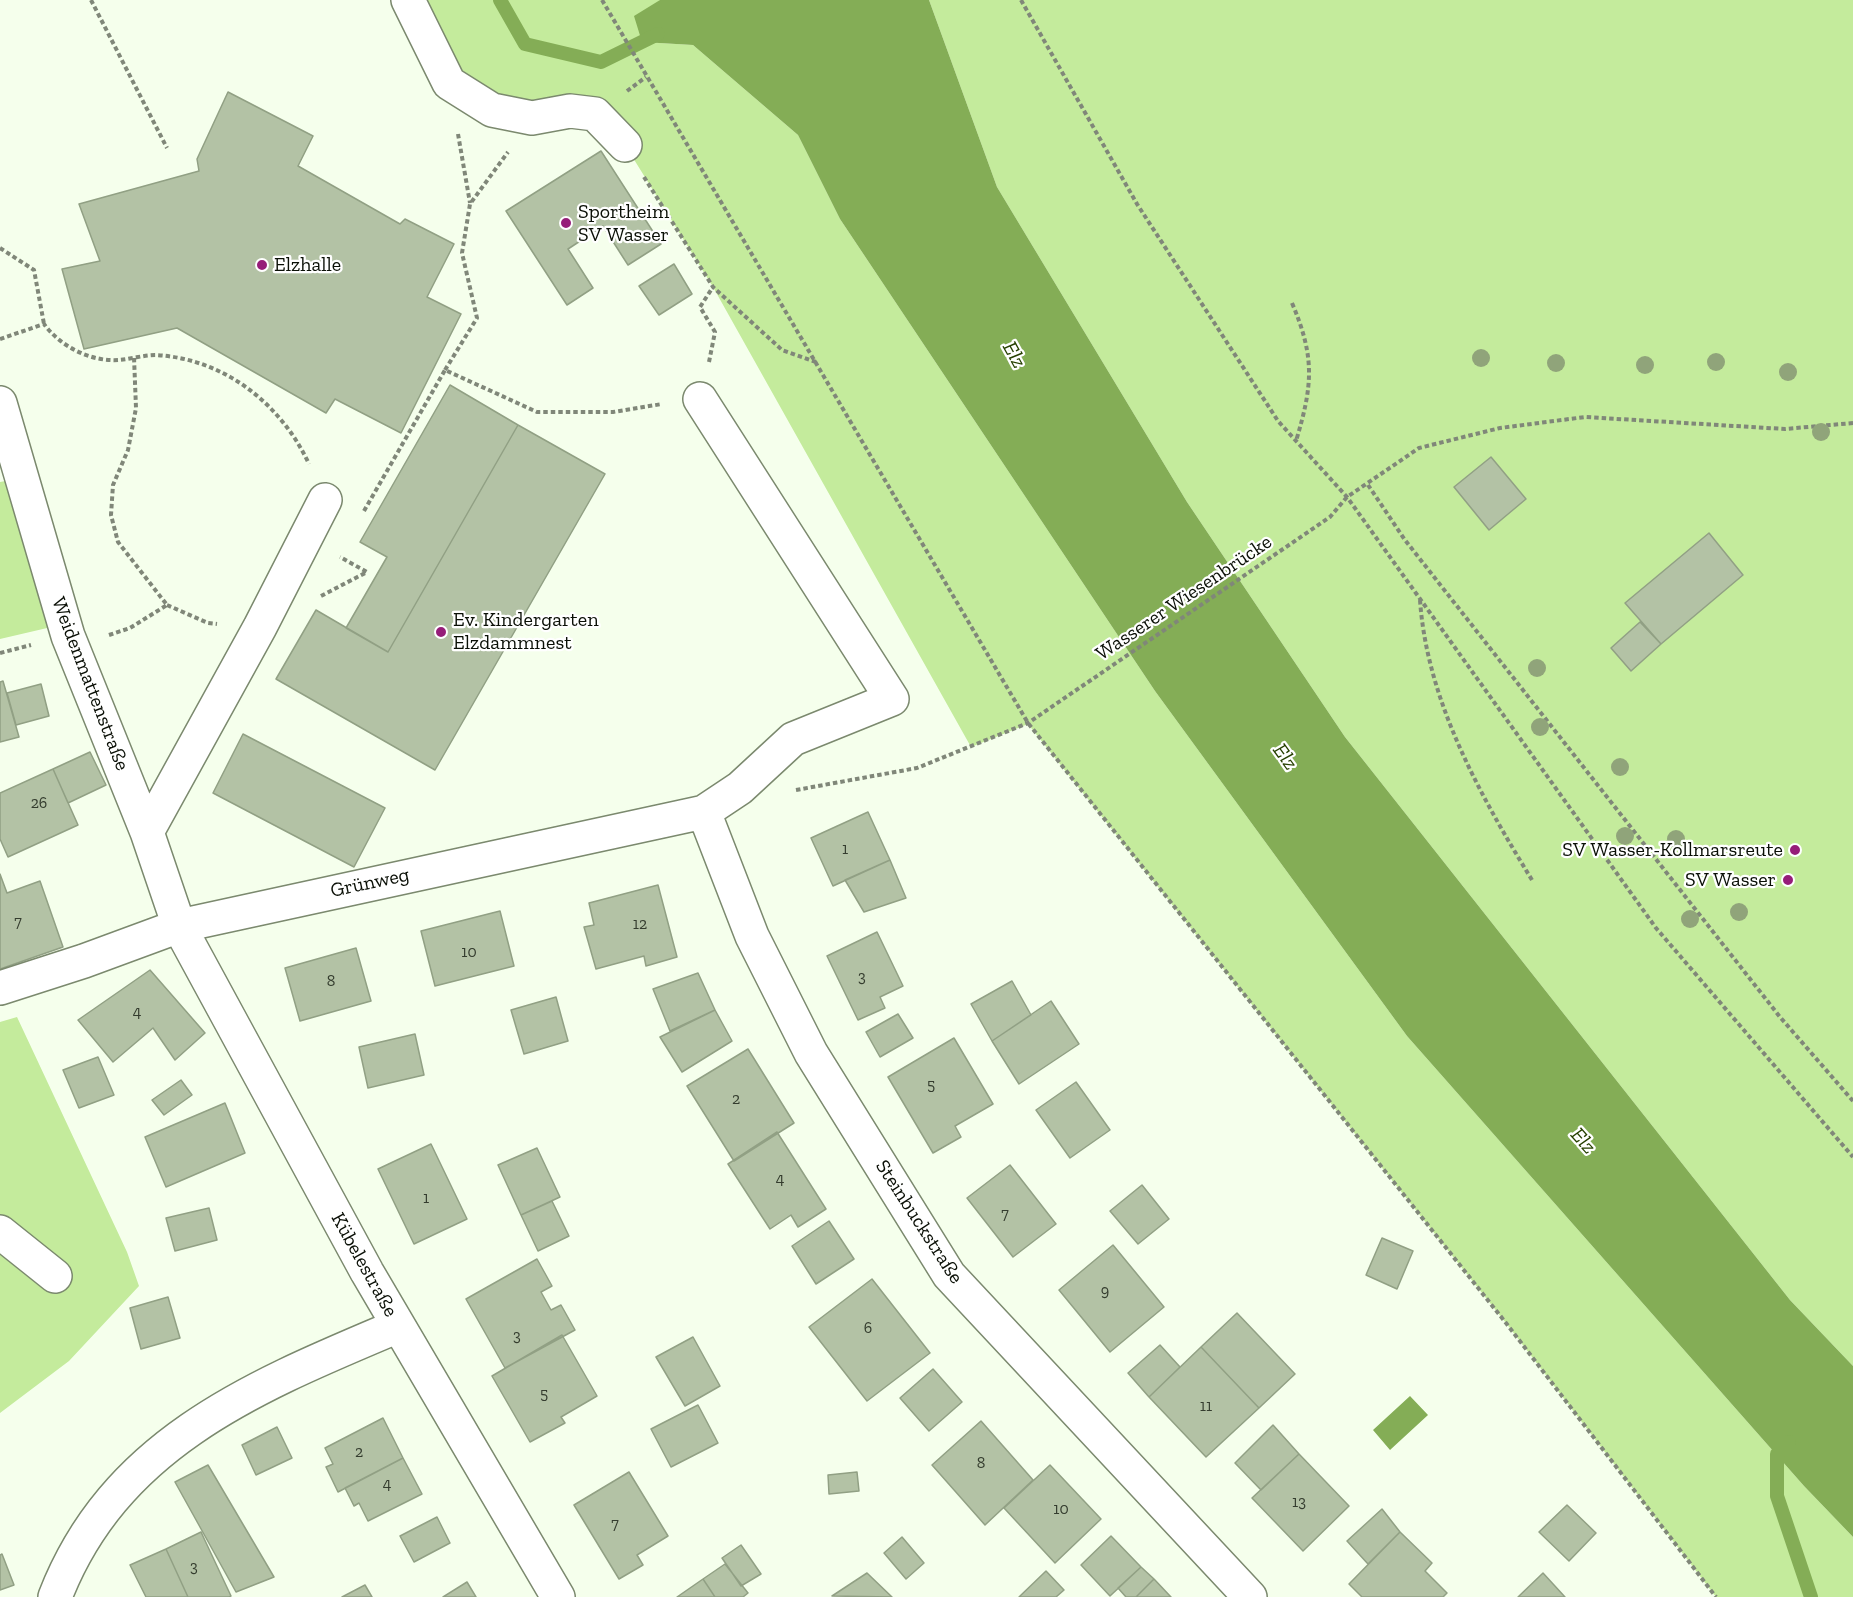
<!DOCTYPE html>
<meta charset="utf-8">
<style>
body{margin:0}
canvas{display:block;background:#f5ffec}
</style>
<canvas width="1853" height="1597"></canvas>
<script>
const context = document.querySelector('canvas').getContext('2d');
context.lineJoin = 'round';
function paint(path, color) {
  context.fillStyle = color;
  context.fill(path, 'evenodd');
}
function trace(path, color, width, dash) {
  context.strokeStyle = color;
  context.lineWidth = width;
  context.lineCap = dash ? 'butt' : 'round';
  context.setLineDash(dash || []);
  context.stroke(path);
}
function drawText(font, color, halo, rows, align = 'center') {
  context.font = font + ' "Zilla Slab",serif';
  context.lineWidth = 4.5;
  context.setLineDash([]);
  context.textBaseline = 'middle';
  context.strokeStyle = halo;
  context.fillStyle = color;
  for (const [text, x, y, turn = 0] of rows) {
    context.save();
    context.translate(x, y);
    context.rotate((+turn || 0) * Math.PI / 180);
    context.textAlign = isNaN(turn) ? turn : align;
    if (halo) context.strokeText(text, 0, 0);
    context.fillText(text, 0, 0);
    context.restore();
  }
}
paint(new Path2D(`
 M 408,0 L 660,0 L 642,42 L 693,45 L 798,135 L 840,219 L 1155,691 L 1407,1036 L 1804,1486 L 1853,1537 L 1853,1597 L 1716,1597 L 1506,1323 L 1028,724 L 971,747 L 713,287 L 625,145 L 595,114 L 532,118 L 449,83 Z
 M 929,0 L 1853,0 L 1853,1366 L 1790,1300 L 1345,737 L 1187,502 L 997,187 Z
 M 11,480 L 60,625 L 0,639 L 0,482 Z
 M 17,1017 L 127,1252 L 139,1286 L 69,1361 L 0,1413 L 0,1022 Z`), '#c4eb9c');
paint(new Path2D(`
 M 660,0 L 929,0 L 997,187 L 1187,502 L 1345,737 L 1790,1300 L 1853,1366 L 1853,1537 L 1804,1486 L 1407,1036 L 1155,691 L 840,219 L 798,135 L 693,45 L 642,42 L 634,16 Z
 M 1410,1396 L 1428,1415 L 1390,1450 L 1373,1430 Z`), '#84ad56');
trace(new Path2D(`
 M 500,0 L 525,44 L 601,62 L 658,34
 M 1789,1442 L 1777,1454 L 1777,1496 L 1811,1597`), '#84ad56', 14);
const building = new Path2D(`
 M 228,92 L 313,136 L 298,166 L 400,224 L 405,219 L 454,244 L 427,297 L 461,314 L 401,433 L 335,399 L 326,413 L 177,328 L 84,349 L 62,269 L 100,261 L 79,204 L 199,171 L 197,159 Z
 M 601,151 L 661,244 L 628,265 L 603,226 L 568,249 L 593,288 L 567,305 L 506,211 Z
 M 674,264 L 692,294 L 659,315 L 639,286 Z
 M 450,385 L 518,425 L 388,652 L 346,628 L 387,557 L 360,542 Z
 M 518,425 L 605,474 L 435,770 L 276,679 L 316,610 L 388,652 Z
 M 1491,457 L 1526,499 L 1489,530 L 1454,487 Z
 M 1709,533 L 1743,575 L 1661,644 L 1625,603 Z
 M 1640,622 L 1661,644 L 1631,671 L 1611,648 Z
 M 3,681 L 19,737 L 0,742 L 0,682 Z
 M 41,684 L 49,716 L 16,725 L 7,693 Z
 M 243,734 L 385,808 L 354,867 L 213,793 Z
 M 90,752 L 106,785 L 68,803 L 53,769 Z
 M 53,769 L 78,825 L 8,857 L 0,839 L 0,793 Z
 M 868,812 L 890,860 L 833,886 L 811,838 Z
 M 890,860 L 906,898 L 864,912 L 845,880 Z
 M 0,874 L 7,893 L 40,881 L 63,947 L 0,969 Z
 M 658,885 L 677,957 L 646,966 L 644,956 L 596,969 L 584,927 L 594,925 L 589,903 Z
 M 500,911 L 514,966 L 435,986 L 421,931 Z
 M 877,932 L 903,986 L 880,997 L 885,1008 L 858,1020 L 827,956 Z
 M 356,948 L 371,1001 L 300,1021 L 285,968 Z
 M 150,970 L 205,1033 L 175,1060 L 153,1028 L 113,1062 L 78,1020 Z
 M 698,973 L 715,1010 L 670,1031 L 653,989 Z
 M 1012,981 L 1031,1015 L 992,1041 L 971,1004 Z
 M 556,997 L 568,1041 L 524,1054 L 511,1010 Z
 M 1051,1001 L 1079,1044 L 1019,1084 L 992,1041 Z
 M 715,1010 L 732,1041 L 682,1072 L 660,1037 Z
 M 898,1014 L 913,1038 L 880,1057 L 866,1032 Z
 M 415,1034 L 424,1075 L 368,1088 L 359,1047 Z
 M 954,1038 L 993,1104 L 955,1126 L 961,1137 L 933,1153 L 888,1077 Z
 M 748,1049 L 794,1123 L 734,1161 L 687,1086 Z
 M 98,1057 L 114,1095 L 79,1108 L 63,1070 Z
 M 181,1080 L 192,1095 L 164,1115 L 152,1100 Z
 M 1076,1082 L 1110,1130 L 1070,1158 L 1036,1110 Z
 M 225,1103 L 245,1153 L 166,1187 L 145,1137 Z
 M 777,1132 L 826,1209 L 798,1227 L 791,1215 L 770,1229 L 728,1164 Z
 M 431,1144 L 467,1219 L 414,1244 L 378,1169 Z
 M 537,1148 L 560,1197 L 521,1215 L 498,1165 Z
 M 1010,1165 L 1056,1224 L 1013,1257 L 967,1198 Z
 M 1142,1185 L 1169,1219 L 1138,1244 L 1110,1211 Z
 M 552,1201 L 569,1236 L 538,1251 L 521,1215 Z
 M 209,1208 L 217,1240 L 175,1251 L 166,1218 Z
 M 829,1221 L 854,1259 L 816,1284 L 792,1246 Z
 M 1382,1238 L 1413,1251 L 1397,1289 L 1366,1275 Z
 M 1113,1245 L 1164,1307 L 1110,1352 L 1059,1290 Z
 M 537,1259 L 552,1286 L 541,1292 L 551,1310 L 561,1305 L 575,1330 L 505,1368 L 466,1299 Z
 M 872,1279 L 930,1353 L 867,1401 L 809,1327 Z
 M 168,1297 L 180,1338 L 141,1349 L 130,1308 Z
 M 1237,1313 L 1295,1374 L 1259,1408 L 1201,1347 Z
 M 562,1335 L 597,1396 L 561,1417 L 565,1423 L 530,1442 L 492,1376 Z
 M 693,1337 L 720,1386 L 685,1406 L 656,1357 Z
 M 1160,1345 L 1180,1367 L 1149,1397 L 1128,1373 Z
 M 1201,1347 L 1259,1408 L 1206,1457 L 1149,1397 Z
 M 933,1369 L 962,1402 L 929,1431 L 900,1398 Z
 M 698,1405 L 718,1443 L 671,1467 L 651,1429 Z
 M 383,1418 L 403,1458 L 338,1492 L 326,1467 L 333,1464 L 325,1448 Z
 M 981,1421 L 1033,1480 L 985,1525 L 932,1465 Z
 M 1273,1425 L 1299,1454 L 1261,1490 L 1235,1463 Z
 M 277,1427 L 292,1458 L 256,1475 L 242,1445 Z
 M 1299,1454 L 1349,1506 L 1303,1551 L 1252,1498 Z
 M 403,1458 L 422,1494 L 368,1521 L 359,1503 L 354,1506 L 345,1488 Z
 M 208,1465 L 274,1577 L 236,1592 L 175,1482 Z
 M 1050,1465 L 1101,1519 L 1055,1563 L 1004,1508 Z
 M 629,1472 L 668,1536 L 637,1555 L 643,1565 L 619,1579 L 574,1505 Z
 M 857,1472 L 859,1491 L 829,1494 L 828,1475 Z
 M 1567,1505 L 1596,1533 L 1569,1561 L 1539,1532 Z
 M 1382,1509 L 1400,1532 L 1368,1564 L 1347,1541 Z
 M 437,1517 L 450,1543 L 414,1562 L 400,1536 Z
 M 201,1532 L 231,1596 L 229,1597 L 188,1597 L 166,1549 Z
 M 1400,1532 L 1432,1563 L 1425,1571 L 1447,1593 L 1443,1597 L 1362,1597 L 1349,1584 Z
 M 1111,1536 L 1141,1567 L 1110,1596 L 1081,1565 Z
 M 902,1537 L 924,1563 L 906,1579 L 884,1553 Z
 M 741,1545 L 761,1574 L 741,1586 L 722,1558 Z
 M 166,1549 L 188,1597 L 146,1597 L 130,1565 Z
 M 2,1554 L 14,1585 L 0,1590 L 0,1555 Z
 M 725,1564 L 748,1593 L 743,1597 L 715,1597 L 703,1579 Z
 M 1141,1567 L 1154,1579 L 1136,1597 L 1126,1597 L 1118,1588 Z
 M 1046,1571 L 1064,1590 L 1056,1597 L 1019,1597 Z
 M 867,1573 L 892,1597 L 832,1596 Z
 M 1543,1573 L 1565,1597 L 1518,1597 Z
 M 703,1579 L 715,1597 L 677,1597 Z
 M 1154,1579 L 1171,1597 L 1136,1597 Z
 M 467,1582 L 476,1597 L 443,1597 Z
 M 365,1585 L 372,1597 L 342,1597 Z`);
paint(building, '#b3c2a5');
trace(building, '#91a084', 1.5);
const minor = new Path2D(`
 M 408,0 L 449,83 L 492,110 L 532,118 L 570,111 L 595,114 L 625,145
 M 0,403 L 68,636 L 147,832 L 179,926 L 367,1272 L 558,1597
 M 704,812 L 752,936 L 811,1053 L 949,1275 L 1250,1597
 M 147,832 L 260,627 L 325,500
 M 0,988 L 84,961 L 179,926 L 704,812 L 740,788 L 793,739 L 892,699 L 700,399
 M 0,1232 L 55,1276
 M 55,1597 C 115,1442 256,1386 398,1326`);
trace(minor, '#7b896e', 36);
trace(new Path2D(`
 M 91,0 L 167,148
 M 602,0 L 1028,723 L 1506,1323 L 1716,1597
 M 1021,0 L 1137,204 L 1278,421 L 1347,497 L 1656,928 L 1853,1157
 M 627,91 L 646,77
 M 458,134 L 470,203
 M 644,177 L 713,287 L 782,350 L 816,362
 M 0,248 L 34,270 L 44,324
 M 1292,303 C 1315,357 1313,385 1296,441
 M 0,339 L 44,324 C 60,346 90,362 119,360 C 131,359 144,355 156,355 C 225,359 281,404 309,464
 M 709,362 L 715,332 L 700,307 L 713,287
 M 445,370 L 477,318 L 462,253 L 470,204 L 508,152
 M 1368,485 L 1405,540 L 1780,1017 L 1853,1101
 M 364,511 L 445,370 L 537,412 L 613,412 L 662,404
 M 321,596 L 367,572 L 340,557
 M 1420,600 C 1427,701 1480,795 1532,880
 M 167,605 L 208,623 L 217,624
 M 109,635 L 130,628 L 167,605 L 118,542 L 111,515 L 113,485 L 128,450 L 136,408 L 134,357
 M 0,653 L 31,645
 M 796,790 L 917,768 L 1028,723 L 1330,517 L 1347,497 L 1419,448 L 1500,428 L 1585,417 L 1785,429 L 1853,423`), '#808779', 4, [4.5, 3]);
trace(minor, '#fff', 33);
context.fillStyle = '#90a47a';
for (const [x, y] of [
 [1481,358],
 [1716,362],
 [1556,363],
 [1645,365],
 [1788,372],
 [1821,432],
 [1537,668],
 [1540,727],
 [1620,767],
 [1625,836],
 [1676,839],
 [1739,912],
 [1690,919]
]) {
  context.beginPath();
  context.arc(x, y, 9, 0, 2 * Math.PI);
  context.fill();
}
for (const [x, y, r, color] of [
 [566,223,6,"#961d79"],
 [262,265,6,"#961d79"],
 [441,632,6,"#961d79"],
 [1795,850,6,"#961d79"],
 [1788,880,6,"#961d79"]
]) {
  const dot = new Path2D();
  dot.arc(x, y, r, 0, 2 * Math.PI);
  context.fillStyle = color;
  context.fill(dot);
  trace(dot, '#fff', 2);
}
drawText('16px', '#343c2e', null, [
 ["26",39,803],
 ["1",845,849],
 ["7",18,922],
 ["12",640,924],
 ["10",469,952],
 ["3",862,977],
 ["8",331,981],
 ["4",137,1012],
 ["5",931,1085],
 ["2",736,1099],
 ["4",780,1179],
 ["1",426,1198],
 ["7",1005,1214],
 ["9",1105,1291],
 ["6",868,1328],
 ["3",517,1336],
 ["5",544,1394],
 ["11",1206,1406],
 ["2",359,1452],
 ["8",981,1463],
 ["4",387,1484],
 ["13",1299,1502],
 ["10",1061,1509],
 ["7",615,1524],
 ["3",194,1567]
]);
drawText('20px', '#0a0f06', '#fff', [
 ["Sportheim",578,212],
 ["SV Wasser",578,235],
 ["Elzhalle",274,265],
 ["Ev. Kindergarten",453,620],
 ["Elzdammnest",453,643],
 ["SV Wasser-Kollmarsreute",1783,850,"right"],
 ["SV Wasser",1776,880,"right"]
], 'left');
drawText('20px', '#0a0f06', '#fff', [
 ["Wasserer Wiesenbrücke",1184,598,-34],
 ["Weidenmattenstraße",90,684,69],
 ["Grünweg",370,883,-12],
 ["Steinbuckstraße",919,1222,57],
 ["Kübelestraße",364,1265,61]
]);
drawText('italic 21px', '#264000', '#fff', [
 ["Elz",1014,355,61],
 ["Elz",1285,757,54],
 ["Elz",1583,1141,48]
]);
</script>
